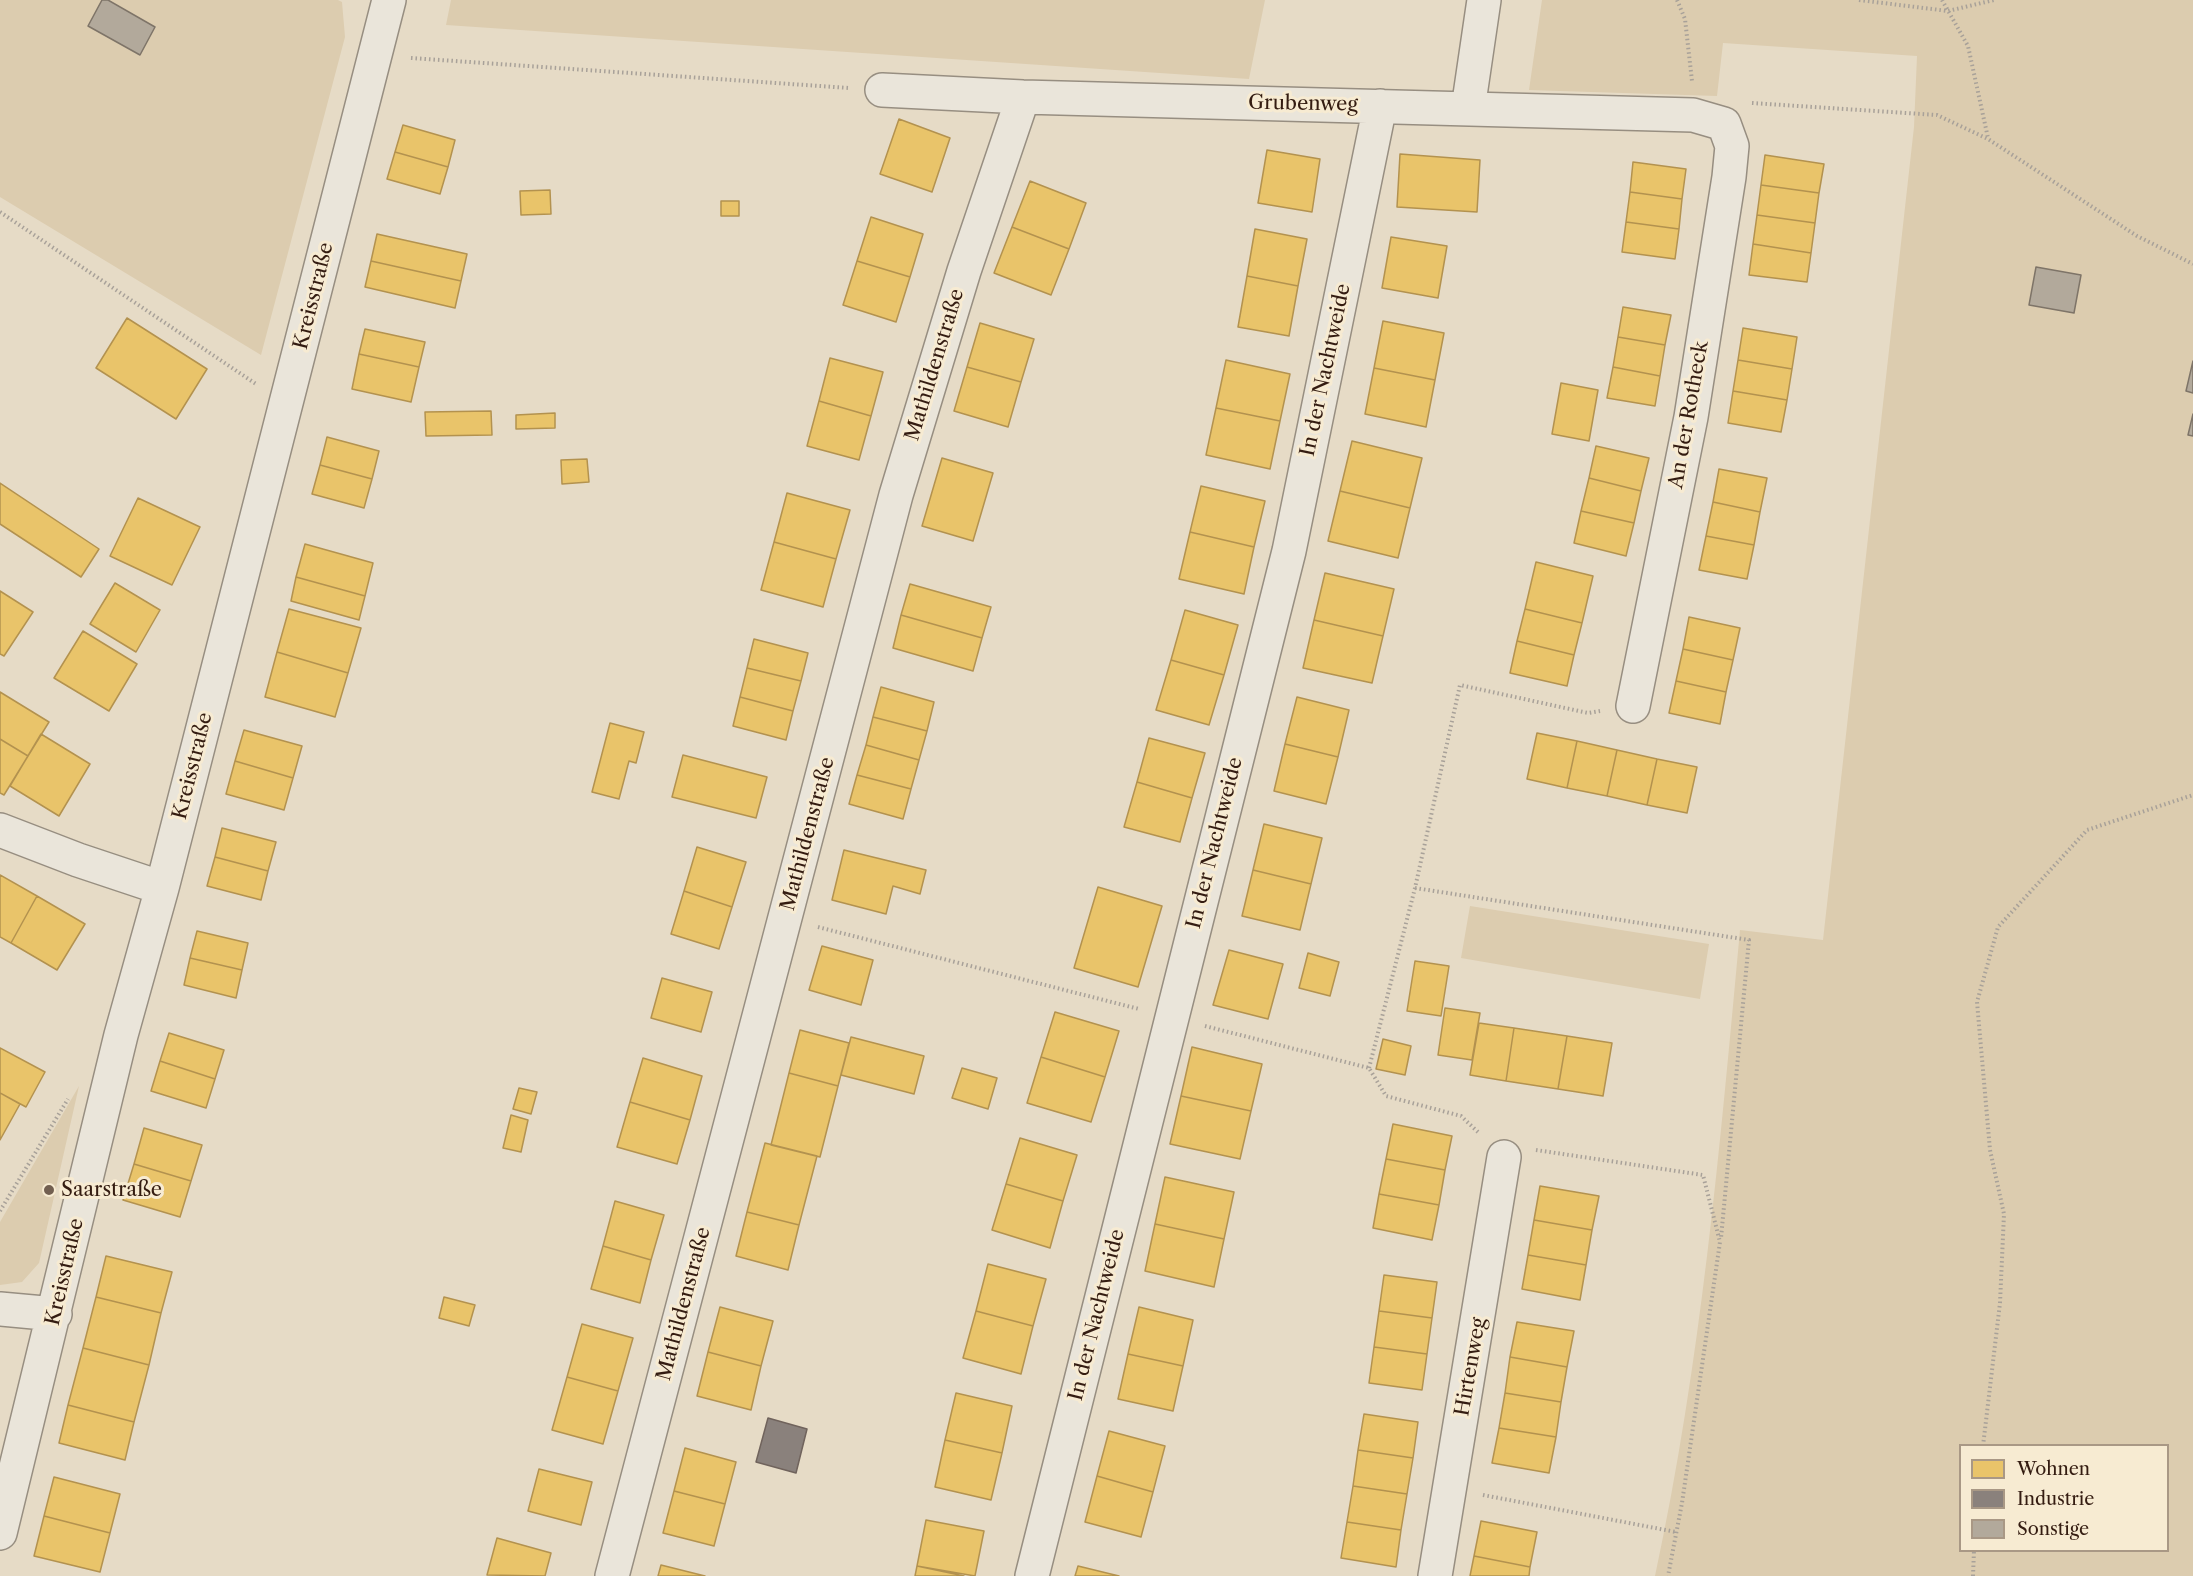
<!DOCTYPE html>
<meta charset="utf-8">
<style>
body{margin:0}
#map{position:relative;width:2193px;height:1576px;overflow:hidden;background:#e6dbc6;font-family:"Libre Caslon Text",serif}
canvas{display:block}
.legend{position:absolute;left:1959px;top:1444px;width:210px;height:108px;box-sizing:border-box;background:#f7ebd2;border:2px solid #a99885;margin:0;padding:8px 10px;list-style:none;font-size:18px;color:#341c11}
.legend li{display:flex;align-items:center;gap:12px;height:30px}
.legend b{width:30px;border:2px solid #a99885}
</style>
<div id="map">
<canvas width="2193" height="1576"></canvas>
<ul class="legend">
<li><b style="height:16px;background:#e9c46a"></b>Wohnen</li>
<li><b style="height:16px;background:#8a817c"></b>Industrie</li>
<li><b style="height:16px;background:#b2a99b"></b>Sonstige</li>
</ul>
</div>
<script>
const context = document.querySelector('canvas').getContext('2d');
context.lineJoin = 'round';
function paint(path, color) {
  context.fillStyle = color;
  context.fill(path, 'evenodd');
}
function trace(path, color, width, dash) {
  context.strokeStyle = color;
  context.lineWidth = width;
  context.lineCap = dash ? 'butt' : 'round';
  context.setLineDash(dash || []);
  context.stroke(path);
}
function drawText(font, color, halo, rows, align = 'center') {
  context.font = font + ' "Libre Caslon Text",serif';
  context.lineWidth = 6;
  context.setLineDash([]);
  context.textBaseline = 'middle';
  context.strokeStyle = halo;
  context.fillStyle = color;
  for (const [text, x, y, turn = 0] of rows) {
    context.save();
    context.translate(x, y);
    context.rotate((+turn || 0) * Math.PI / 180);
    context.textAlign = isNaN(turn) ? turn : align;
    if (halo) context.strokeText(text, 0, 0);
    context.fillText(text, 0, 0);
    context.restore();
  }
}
paint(new Path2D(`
 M 0,0 L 338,0 L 342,2 L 345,37 L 261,355 L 0,197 Z
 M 451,0 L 1265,0 L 1249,79 L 446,25 Z
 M 1542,0 L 2193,0 L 2193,1576 L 1655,1576 C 1701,1363 1720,1146 1740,930 L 1823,940 L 1914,127 L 1917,56 L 1723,43 L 1717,96 L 1529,90 ZM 1960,1446 L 2168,1446 L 2168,1550 L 1960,1550 Z
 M 1470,906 L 1709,944 L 1700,999 L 1461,958 Z
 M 79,1086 L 39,1263 L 22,1282 L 0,1285 L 0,1222 Z`), '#dcccaf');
const homes = new Path2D(`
 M 899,119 L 950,138 L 932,192 L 880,174 Z
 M 403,125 L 455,140 L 448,167 L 395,152 Z
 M 1267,150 L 1320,159 L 1312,212 L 1258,203 Z
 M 395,152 L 448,167 L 440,194 L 387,179 Z
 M 1400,154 L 1480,160 L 1477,212 L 1397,207 Z
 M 1765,155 L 1824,164 L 1819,193 L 1761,185 Z
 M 1633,162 L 1686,169 L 1682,199 L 1630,192 Z
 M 1030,181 L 1086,203 L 1069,249 L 1012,227 Z
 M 1761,185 L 1819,193 L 1815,223 L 1757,215 Z
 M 550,190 L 551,214 L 521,215 L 520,191 Z
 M 1630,192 L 1682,199 L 1679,229 L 1626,222 Z
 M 721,201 L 739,201 L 739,216 L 721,216 Z
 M 1757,215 L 1815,223 L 1811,253 L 1753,244 Z
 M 871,217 L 923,234 L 910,277 L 857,261 Z
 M 1626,222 L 1679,229 L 1675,259 L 1622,252 Z
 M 1012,227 L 1069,249 L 1051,295 L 994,273 Z
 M 1255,229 L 1307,239 L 1298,286 L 1247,276 Z
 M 377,234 L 467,254 L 461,281 L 371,261 Z
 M 1391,237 L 1447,246 L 1438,298 L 1382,288 Z
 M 1753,244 L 1811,253 L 1807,282 L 1749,275 Z
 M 371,261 L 461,281 L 455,308 L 365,287 Z
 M 857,261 L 910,277 L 896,322 L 843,305 Z
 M 1247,276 L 1298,286 L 1289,336 L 1238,327 Z
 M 1623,307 L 1671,315 L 1665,345 L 1618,337 Z
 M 127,318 L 207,369 L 176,419 L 96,368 Z
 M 1383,321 L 1444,333 L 1435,380 L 1374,368 Z
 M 980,323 L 1034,339 L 1021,382 L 967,367 Z
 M 1743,328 L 1797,337 L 1792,369 L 1738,360 Z
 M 365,329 L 425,342 L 419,367 L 359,354 Z
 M 1618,337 L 1665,345 L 1660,376 L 1613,367 Z
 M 359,354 L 419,367 L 411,402 L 352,389 Z
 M 830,358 L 883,372 L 871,416 L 819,401 Z
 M 1226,360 L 1290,374 L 1280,421 L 1216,408 Z
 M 1738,360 L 1792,369 L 1787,400 L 1733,391 Z
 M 967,367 L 1021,382 L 1008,427 L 954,411 Z
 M 1613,367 L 1660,376 L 1655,406 L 1607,398 Z
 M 1374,368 L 1435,380 L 1426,427 L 1365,414 Z
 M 1561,383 L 1598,390 L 1589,441 L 1552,434 Z
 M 1733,391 L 1787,400 L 1781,432 L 1728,423 Z
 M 819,401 L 871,416 L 859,460 L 807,446 Z
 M 1216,408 L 1280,421 L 1270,469 L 1206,455 Z
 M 491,411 L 492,435 L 426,436 L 425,412 Z
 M 555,413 L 555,428 L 516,429 L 516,415 Z
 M 327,437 L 379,451 L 372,479 L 320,465 Z
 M 1352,441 L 1422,458 L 1410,508 L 1340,491 Z
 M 1596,446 L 1649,458 L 1641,491 L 1589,478 Z
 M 942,458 L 993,473 L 973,541 L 922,526 Z
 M 587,459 L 589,482 L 562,484 L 561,460 Z
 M 320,465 L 372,479 L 364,508 L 312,494 Z
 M 1719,469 L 1767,478 L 1760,512 L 1713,502 Z
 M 1589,478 L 1641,491 L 1634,523 L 1581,511 Z
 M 0,483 L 99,549 L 81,577 L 0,524 Z
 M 1201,486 L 1265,501 L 1254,547 L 1190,532 Z
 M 1340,491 L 1410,508 L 1398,558 L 1328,541 Z
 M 787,493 L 850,510 L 836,559 L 774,542 Z
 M 138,498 L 200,527 L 172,585 L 110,556 Z
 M 1713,502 L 1760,512 L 1754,545 L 1706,536 Z
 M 1581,511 L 1634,523 L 1626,556 L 1574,543 Z
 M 1190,532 L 1254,547 L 1244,594 L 1179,579 Z
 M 1706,536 L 1754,545 L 1747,579 L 1699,570 Z
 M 774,542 L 836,559 L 823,607 L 761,590 Z
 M 305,544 L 373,563 L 365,596 L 296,577 Z
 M 1536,562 L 1593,576 L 1582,623 L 1525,609 Z
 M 1325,573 L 1394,589 L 1383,636 L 1314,620 Z
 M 296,577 L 365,596 L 359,620 L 291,601 Z
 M 115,583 L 160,610 L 136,652 L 90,624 Z
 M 910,584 L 991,607 L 982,638 L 901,615 Z
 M 0,591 L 33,612 L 4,656 L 0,654 Z
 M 289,609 L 361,628 L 348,673 L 277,652 Z
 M 1525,609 L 1582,623 L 1574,655 L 1517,641 Z
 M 1185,610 L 1238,625 L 1224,675 L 1171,660 Z
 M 901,615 L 982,638 L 973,671 L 893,648 Z
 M 1689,617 L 1740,628 L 1733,660 L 1683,649 Z
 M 1314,620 L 1383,636 L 1372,683 L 1303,668 Z
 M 83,631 L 137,664 L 109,711 L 54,678 Z
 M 754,639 L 808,653 L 801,681 L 747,668 Z
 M 1517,641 L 1574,655 L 1567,686 L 1510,673 Z
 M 1683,649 L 1733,660 L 1726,692 L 1676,681 Z
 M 277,652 L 348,673 L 335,717 L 265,697 Z
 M 1171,660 L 1224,675 L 1209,725 L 1156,710 Z
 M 747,668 L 801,681 L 793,711 L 740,697 Z
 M 1676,681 L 1726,692 L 1720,724 L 1669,713 Z
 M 881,687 L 934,702 L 927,731 L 873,717 Z
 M 0,692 L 49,722 L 28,756 L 0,739 Z
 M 740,697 L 793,711 L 786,740 L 733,726 Z
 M 1297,697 L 1349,710 L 1338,757 L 1285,744 Z
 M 873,717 L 927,731 L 919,760 L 866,745 Z
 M 610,723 L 644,732 L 636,763 L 629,761 L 619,799 L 592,792 Z
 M 244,730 L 302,746 L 293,778 L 235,761 Z
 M 1537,733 L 1577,741 L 1567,788 L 1527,779 Z
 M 41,734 L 90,764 L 59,816 L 10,786 Z
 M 1149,738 L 1205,753 L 1192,798 L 1137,782 Z
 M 0,739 L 28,756 L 4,795 L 0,793 Z
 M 1577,741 L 1617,750 L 1607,796 L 1567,788 Z
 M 1285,744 L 1338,757 L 1326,804 L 1274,791 Z
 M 866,745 L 919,760 L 911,789 L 857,775 Z
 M 1617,750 L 1657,759 L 1647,805 L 1607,796 Z
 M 683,755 L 767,777 L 756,818 L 672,797 Z
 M 1657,759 L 1697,767 L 1687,813 L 1647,805 Z
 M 235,761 L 293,778 L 284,810 L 226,794 Z
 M 857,775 L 911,789 L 903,819 L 849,804 Z
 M 1137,782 L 1192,798 L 1180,842 L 1124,827 Z
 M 1264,824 L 1322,838 L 1311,884 L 1253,870 Z
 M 222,828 L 276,842 L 268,871 L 215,857 Z
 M 697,847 L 746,862 L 732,907 L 684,891 Z
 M 844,850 L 926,870 L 920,894 L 893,886 L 886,914 L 832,900 Z
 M 215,857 L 268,871 L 261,900 L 207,886 Z
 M 1253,870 L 1311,884 L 1300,930 L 1242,916 Z
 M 0,875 L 37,896 L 11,943 L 0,937 Z
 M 1098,887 L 1162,906 L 1138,987 L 1074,968 Z
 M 684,891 L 732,907 L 719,949 L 671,934 Z
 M 37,896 L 85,924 L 57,970 L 11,943 Z
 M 197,931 L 248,943 L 242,970 L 190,958 Z
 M 822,946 L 873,960 L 861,1005 L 809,990 Z
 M 1229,950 L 1283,964 L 1268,1019 L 1213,1005 Z
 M 1308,953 L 1339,962 L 1330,996 L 1299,988 Z
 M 190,958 L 242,970 L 236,998 L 184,985 Z
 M 1415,961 L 1449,966 L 1441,1016 L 1407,1011 Z
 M 662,978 L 712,992 L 701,1032 L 651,1018 Z
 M 1445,1008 L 1480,1013 L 1472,1060 L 1438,1055 Z
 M 1055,1012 L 1119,1031 L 1105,1077 L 1041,1057 Z
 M 1479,1023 L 1514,1028 L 1506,1081 L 1470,1075 Z
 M 1514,1028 L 1567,1036 L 1558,1089 L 1506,1081 Z
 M 800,1030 L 849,1043 L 838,1086 L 789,1073 Z
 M 169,1033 L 224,1050 L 215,1079 L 160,1061 Z
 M 1567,1036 L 1612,1043 L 1603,1096 L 1558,1089 Z
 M 851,1037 L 924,1056 L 914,1094 L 841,1075 Z
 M 1383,1039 L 1411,1046 L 1405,1075 L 1376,1069 Z
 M 1192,1047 L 1262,1064 L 1251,1111 L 1181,1096 Z
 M 0,1048 L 45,1072 L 26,1107 L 0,1093 Z
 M 1041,1057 L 1105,1077 L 1091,1122 L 1027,1103 Z
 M 643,1058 L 702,1076 L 690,1120 L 630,1102 Z
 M 160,1061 L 215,1079 L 206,1108 L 151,1091 Z
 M 962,1068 L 997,1078 L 988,1109 L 952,1098 Z
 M 789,1073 L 838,1086 L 820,1157 L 771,1145 Z
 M 519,1088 L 537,1092 L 531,1114 L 513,1109 Z
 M 0,1093 L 20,1104 L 0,1140 Z
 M 1181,1096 L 1251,1111 L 1240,1159 L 1170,1144 Z
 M 630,1102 L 690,1120 L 677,1164 L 617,1147 Z
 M 511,1115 L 528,1120 L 521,1152 L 503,1148 Z
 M 1393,1124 L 1452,1136 L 1445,1170 L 1386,1159 Z
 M 144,1128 L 202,1145 L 191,1181 L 134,1164 Z
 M 1020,1138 L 1077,1155 L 1063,1201 L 1006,1184 Z
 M 765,1143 L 817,1156 L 799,1225 L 747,1212 Z
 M 1386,1159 L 1445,1170 L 1439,1205 L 1379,1194 Z
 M 134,1164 L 191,1181 L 180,1217 L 123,1200 Z
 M 1165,1177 L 1234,1192 L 1224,1239 L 1155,1224 Z
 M 1006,1184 L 1063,1201 L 1050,1248 L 992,1230 Z
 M 1540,1186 L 1599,1196 L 1592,1230 L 1534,1220 Z
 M 1379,1194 L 1439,1205 L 1432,1240 L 1373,1228 Z
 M 615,1201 L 664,1215 L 651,1260 L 603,1246 Z
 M 747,1212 L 799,1225 L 788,1270 L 736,1256 Z
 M 1534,1220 L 1592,1230 L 1586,1265 L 1528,1255 Z
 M 1155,1224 L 1224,1239 L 1214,1287 L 1145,1271 Z
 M 603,1246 L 651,1260 L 640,1303 L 591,1289 Z
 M 1528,1255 L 1586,1265 L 1580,1300 L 1522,1289 Z
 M 106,1256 L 172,1272 L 161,1313 L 96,1297 Z
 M 988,1264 L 1046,1279 L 1033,1326 L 976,1311 Z
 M 1384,1275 L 1437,1282 L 1432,1318 L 1379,1311 Z
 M 96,1297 L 161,1313 L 149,1365 L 83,1348 Z
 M 444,1297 L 475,1305 L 469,1326 L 439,1318 Z
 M 720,1307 L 773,1321 L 761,1366 L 708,1352 Z
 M 1139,1307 L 1193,1320 L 1183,1366 L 1128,1354 Z
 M 976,1311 L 1033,1326 L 1021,1374 L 963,1358 Z
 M 1379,1311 L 1432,1318 L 1427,1354 L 1374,1347 Z
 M 1517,1322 L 1574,1331 L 1567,1367 L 1510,1357 Z
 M 582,1324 L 633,1338 L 618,1391 L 567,1377 Z
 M 1374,1347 L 1427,1354 L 1422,1390 L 1369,1383 Z
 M 83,1348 L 149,1365 L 134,1422 L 68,1405 Z
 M 708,1352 L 761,1366 L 751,1410 L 697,1396 Z
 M 1128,1354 L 1183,1366 L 1173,1411 L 1118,1399 Z
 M 1510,1357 L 1567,1367 L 1561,1402 L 1505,1393 Z
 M 567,1377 L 618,1391 L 603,1444 L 552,1430 Z
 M 956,1393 L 1012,1406 L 1002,1453 L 945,1440 Z
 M 1505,1393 L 1561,1402 L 1556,1437 L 1499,1428 Z
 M 68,1405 L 134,1422 L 125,1460 L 59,1443 Z
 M 1364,1414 L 1418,1422 L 1413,1458 L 1358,1450 Z
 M 1499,1428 L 1556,1437 L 1549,1473 L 1492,1463 Z
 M 1109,1431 L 1165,1446 L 1153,1492 L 1097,1476 Z
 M 945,1440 L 1002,1453 L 991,1500 L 935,1487 Z
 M 685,1448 L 736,1462 L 725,1504 L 674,1491 Z
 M 1358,1450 L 1413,1458 L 1407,1494 L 1353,1486 Z
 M 539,1469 L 592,1482 L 581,1525 L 528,1511 Z
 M 1097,1476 L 1153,1492 L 1141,1537 L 1085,1522 Z
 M 54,1477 L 120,1494 L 110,1533 L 44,1516 Z
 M 1353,1486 L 1407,1494 L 1401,1530 L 1347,1522 Z
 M 674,1491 L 725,1504 L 714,1546 L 663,1533 Z
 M 44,1516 L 110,1533 L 100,1572 L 34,1556 Z
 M 926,1520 L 984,1531 L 975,1576 L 917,1566 Z
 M 1481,1521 L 1537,1532 L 1530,1567 L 1474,1556 Z
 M 1347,1522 L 1401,1530 L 1396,1567 L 1341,1558 Z
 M 497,1538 L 551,1553 L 545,1576 L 487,1575 Z
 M 1474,1556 L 1530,1567 L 1529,1576 L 1470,1576 Z
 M 661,1565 L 705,1576 L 658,1576 Z
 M 917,1566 L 964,1576 L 915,1576 Z
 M 1078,1566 L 1119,1576 L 1075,1576 Z`);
paint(homes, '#e9c46a');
trace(homes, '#b3924f', 1.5);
const industry = new Path2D(`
 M 768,1418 L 807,1429 L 796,1473 L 756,1462 Z`);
paint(industry, '#8a817c');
trace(industry, '#70635c', 1.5);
const building = new Path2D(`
 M 102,0 L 108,0 L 155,27 L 140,55 L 88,26 Z
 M 2036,267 L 2081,275 L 2074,313 L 2029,305 Z
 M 2193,361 L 2193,393 L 2186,391 Z
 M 2193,414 L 2193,436 L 2188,435 Z`);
paint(building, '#b2a99b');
trace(building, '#7e7468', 1.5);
const minor = new Path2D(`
 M 882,90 L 1023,97 L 1693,115 L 1724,124 L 1732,146 L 1729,177 L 1691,417 L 1633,706
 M 1468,109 L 1484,0
 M 0,830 L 78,860 L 162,888
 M 0,1309 L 55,1314
 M 0,1533 L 121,1035 L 162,888 L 389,0
 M 612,1576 L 896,495 L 964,271 L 1023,97
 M 1032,1576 L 1289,551 L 1380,106
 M 1435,1576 L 1504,1157`);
trace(minor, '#978e81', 36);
trace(new Path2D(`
 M 1677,0 L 1685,19 L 1692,81
 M 1859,0 L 1948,11 L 1994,0
 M 1942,0 L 1968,46 L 1988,138
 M 411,58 L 849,88
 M 1752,103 L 1937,115 L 1988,139 L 2137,236 L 2193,264
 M 0,212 L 256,384
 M 1415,888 L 1749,940 L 1721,1238
 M 818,927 L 1139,1009
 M 1205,1026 L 1369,1068 L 1386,1096 L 1461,1116 L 1479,1133
 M 1369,1068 L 1415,888 L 1460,685 L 1588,713 L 1600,711
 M 1536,1150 L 1703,1175 L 1720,1242 L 1682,1503 L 1668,1576
 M 0,1211 L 68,1099
 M 1983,1446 L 2000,1303 L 2004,1214 L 1990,1150 L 1977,1002 L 1998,927 L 2087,830 L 2193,795
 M 1483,1495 L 1676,1532
 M 1973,1576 L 1974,1550`), '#a8a199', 4, [1.5, 3]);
trace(minor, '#eae5da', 33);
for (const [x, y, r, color] of [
 [49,1190,6,"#725f50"]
]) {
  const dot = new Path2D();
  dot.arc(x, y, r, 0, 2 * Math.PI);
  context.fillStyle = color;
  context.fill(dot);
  trace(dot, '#f7ebd2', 2);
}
drawText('20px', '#341c11', '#f7ebd2', [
 ["Grubenweg",1303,104,1],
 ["Kreisstraße",314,296,-76],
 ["Mathildenstraße",935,365,-73],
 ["In der Nachtweide",1326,370,-78],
 ["An der Rotheck",1689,415,-80],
 ["Kreisstraße",193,766,-76],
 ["Mathildenstraße",808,834,-75],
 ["In der Nachtweide",1215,843,-76],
 ["Kreisstraße",65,1272,-77],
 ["Mathildenstraße",684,1304,-75],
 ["In der Nachtweide",1097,1315,-76],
 ["Hirtenweg",1471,1367,-80]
]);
drawText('20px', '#341c11', '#f7ebd2', [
 ["Saarstraße",61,1190]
], 'left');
</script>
